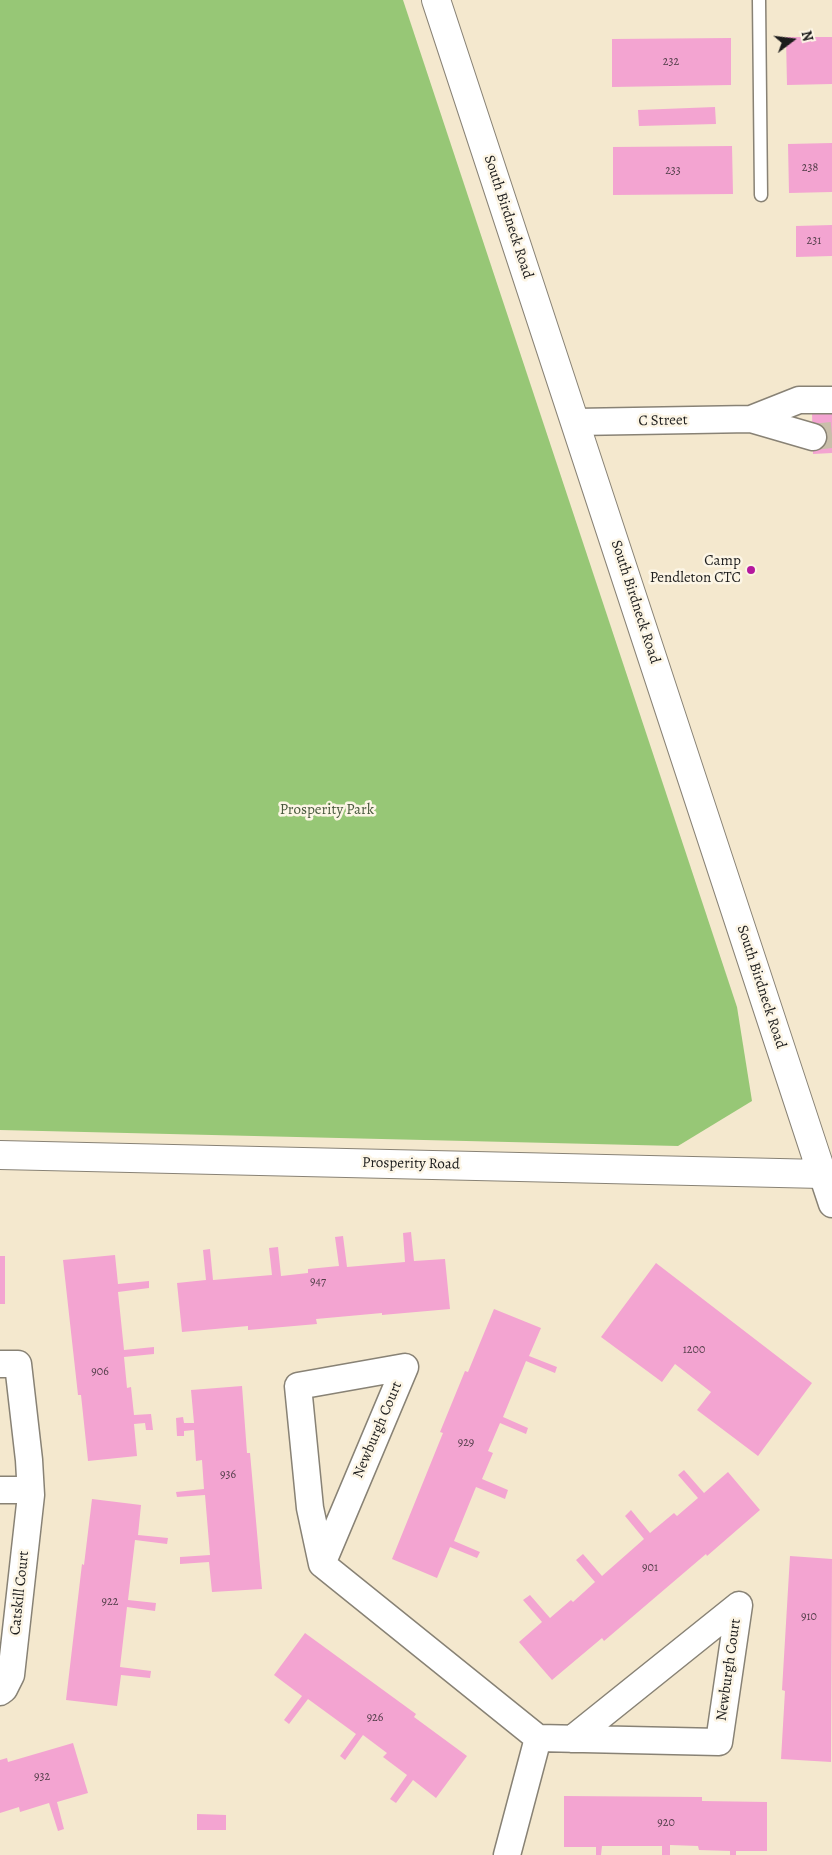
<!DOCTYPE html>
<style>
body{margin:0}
#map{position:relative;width:832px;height:1855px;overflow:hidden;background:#f4e8ce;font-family:Alegreya,serif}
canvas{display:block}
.north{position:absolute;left:767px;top:15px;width:50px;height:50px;-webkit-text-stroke:4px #fcf5e5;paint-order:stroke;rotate:75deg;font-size:14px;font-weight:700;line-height:20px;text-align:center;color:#1c1c1c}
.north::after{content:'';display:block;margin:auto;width:18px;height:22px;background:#1c1c1c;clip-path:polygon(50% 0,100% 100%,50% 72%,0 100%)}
</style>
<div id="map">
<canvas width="832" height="1855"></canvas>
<div class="north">N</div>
</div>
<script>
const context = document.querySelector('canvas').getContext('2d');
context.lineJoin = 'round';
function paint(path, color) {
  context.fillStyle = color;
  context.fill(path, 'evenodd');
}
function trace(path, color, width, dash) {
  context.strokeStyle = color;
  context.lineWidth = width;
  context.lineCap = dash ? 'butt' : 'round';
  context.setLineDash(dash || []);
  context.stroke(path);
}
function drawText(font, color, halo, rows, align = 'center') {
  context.font = font + ' Alegreya,serif';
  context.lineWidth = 5;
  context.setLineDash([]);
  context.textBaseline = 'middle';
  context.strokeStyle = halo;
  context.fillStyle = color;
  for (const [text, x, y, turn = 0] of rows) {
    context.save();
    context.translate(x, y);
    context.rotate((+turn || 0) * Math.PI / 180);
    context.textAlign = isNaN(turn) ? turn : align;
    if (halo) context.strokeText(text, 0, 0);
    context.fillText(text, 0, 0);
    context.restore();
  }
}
paint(new Path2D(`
 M 0,0 L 403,0 L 737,1007 L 752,1101 L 678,1146 L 0,1130 Z`), '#97c776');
paint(new Path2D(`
 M 786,37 L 832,37 L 832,84 L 787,85 Z
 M 731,38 L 731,85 L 612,87 L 612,39 Z
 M 715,107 L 716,124 L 639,126 L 638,110 Z
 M 832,143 L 832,192 L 789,193 L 788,144 Z
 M 732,146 L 733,194 L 613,195 L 613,147 Z
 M 832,225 L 832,256 L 796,257 L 796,226 Z
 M 812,411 L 832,411 L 832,453 L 813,454 Z
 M 411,1232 L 414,1261 L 445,1259 L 450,1309 L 382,1315 L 382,1313 L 316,1319 L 317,1324 L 248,1330 L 248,1326 L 182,1332 L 177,1283 L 206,1280 L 203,1250 L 210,1249 L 213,1280 L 272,1275 L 269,1248 L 278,1247 L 281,1276 L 308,1273 L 308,1269 L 339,1266 L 335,1237 L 343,1236 L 347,1267 L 405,1262 L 403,1233 Z
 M 115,1255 L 118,1284 L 149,1281 L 149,1288 L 118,1292 L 124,1350 L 154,1347 L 154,1354 L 124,1357 L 127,1388 L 131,1387 L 134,1415 L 151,1414 L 153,1430 L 146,1430 L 145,1423 L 134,1424 L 137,1456 L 88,1461 L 81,1395 L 78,1395 L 63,1260 Z
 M 0,1256 L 5,1256 L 5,1304 L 0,1304 Z
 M 656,1263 L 812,1383 L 758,1456 L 697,1410 L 711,1392 L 675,1364 L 662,1382 L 601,1337 Z
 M 494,1309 L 541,1328 L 529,1356 L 557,1367 L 555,1373 L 526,1361 L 503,1417 L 528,1428 L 526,1434 L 500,1423 L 488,1451 L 493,1453 L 482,1479 L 508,1490 L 505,1499 L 476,1487 L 454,1541 L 480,1552 L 477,1558 L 450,1547 L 437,1578 L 392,1559 L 443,1433 L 440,1432 L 465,1371 L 468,1372 Z
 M 242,1386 L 247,1453 L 250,1453 L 262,1589 L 212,1592 L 209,1562 L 180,1564 L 180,1557 L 210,1555 L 205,1495 L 177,1497 L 176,1492 L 204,1489 L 202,1460 L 196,1461 L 194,1430 L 184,1431 L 184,1436 L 177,1436 L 176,1418 L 183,1417 L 184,1423 L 194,1423 L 191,1390 Z
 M 684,1470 L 704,1493 L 728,1472 L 760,1510 L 707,1556 L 706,1554 L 604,1641 L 602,1638 L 552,1680 L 519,1642 L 542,1622 L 523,1600 L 530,1595 L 550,1618 L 571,1600 L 573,1602 L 595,1582 L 576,1560 L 583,1554 L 602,1576 L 644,1539 L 625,1516 L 631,1510 L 650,1533 L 674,1513 L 677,1516 L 698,1498 L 678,1475 Z
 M 92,1499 L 141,1505 L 138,1535 L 168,1538 L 167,1544 L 135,1540 L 128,1600 L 156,1603 L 155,1611 L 127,1607 L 120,1667 L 151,1671 L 150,1678 L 121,1675 L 117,1706 L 66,1700 L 82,1564 L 84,1565 Z
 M 790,1556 L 832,1559 L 831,1762 L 781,1759 L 785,1691 L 782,1690 Z
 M 305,1633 L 416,1714 L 414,1717 L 467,1756 L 436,1798 L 413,1780 L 396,1803 L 390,1799 L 407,1775 L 383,1757 L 387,1753 L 363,1735 L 345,1760 L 340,1756 L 356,1734 L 308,1699 L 289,1724 L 284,1720 L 302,1696 L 274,1675 Z
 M 73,1743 L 88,1793 L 57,1802 L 64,1829 L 58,1831 L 49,1803 L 20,1812 L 19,1807 L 0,1813 L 0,1760 L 7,1758 L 8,1762 Z
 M 564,1796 L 702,1797 L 702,1801 L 767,1802 L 767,1851 L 736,1851 L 736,1855 L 730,1855 L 730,1851 L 699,1850 L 698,1846 L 670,1845 L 670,1855 L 662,1855 L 662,1846 L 602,1846 L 601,1855 L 596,1855 L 596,1847 L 564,1847 Z
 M 197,1814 L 226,1815 L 226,1830 L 197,1830 Z`), '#f3a4d1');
trace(new Path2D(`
 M 813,437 L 832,435`), '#c9bfaa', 26, [26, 13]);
const lane = new Path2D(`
 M 759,0 L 761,195`);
const street = new Path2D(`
 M 751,419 L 799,400 L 832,400
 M 576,422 L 751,419 L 813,437
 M 822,1174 L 832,1204
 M 0,1364 L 18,1364 L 29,1460 L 31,1495 L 11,1675 L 4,1689 L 0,1692
 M 0,1490 L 30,1490
 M 322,1564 L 310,1508 L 298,1386 L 405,1367 L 322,1564 L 538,1738 L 719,1742 L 739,1605 L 572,1739
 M 507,1855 L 538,1738`);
const secondary = new Path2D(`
 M 0,1155 L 822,1174 L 436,0`);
trace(lane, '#888275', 15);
trace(street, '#888275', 29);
trace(secondary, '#888275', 30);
trace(lane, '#fff', 12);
trace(street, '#fff', 26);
trace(secondary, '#fff', 28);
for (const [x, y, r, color] of [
 [751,570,5,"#b5179e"]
]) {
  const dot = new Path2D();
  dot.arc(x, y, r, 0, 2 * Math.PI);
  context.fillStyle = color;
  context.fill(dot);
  trace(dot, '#fcf5e5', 2);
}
drawText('12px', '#523e49', null, [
 ["232",671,62],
 ["238",810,168],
 ["233",673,171],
 ["231",814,241],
 ["947",318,1282],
 ["1200",694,1350],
 ["906",100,1372],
 ["929",466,1443],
 ["936",228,1475],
 ["901",650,1568],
 ["922",110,1602],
 ["910",809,1617],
 ["926",375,1718],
 ["932",42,1777],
 ["920",666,1823]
]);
drawText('15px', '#1c1c1c', '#fcf5e5', [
 ["South Birdneck Road",508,217,72],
 ["C Street",663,421,-1],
 ["South Birdneck Road",635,602,72],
 ["South Birdneck Road",761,987,72],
 ["Prosperity Road",411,1164,1],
 ["Newburgh Court",378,1430,-67],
 ["Catskill Court",20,1593,-84],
 ["Newburgh Court",729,1670,-82]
]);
drawText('15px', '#1c1c1c', '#fcf5e5', [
 ["Camp",741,561],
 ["Pendleton CTC",741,578]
], 'right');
drawText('15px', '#47583c', '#fcf5e5', [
 ["Prosperity Park",327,810]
]);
</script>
